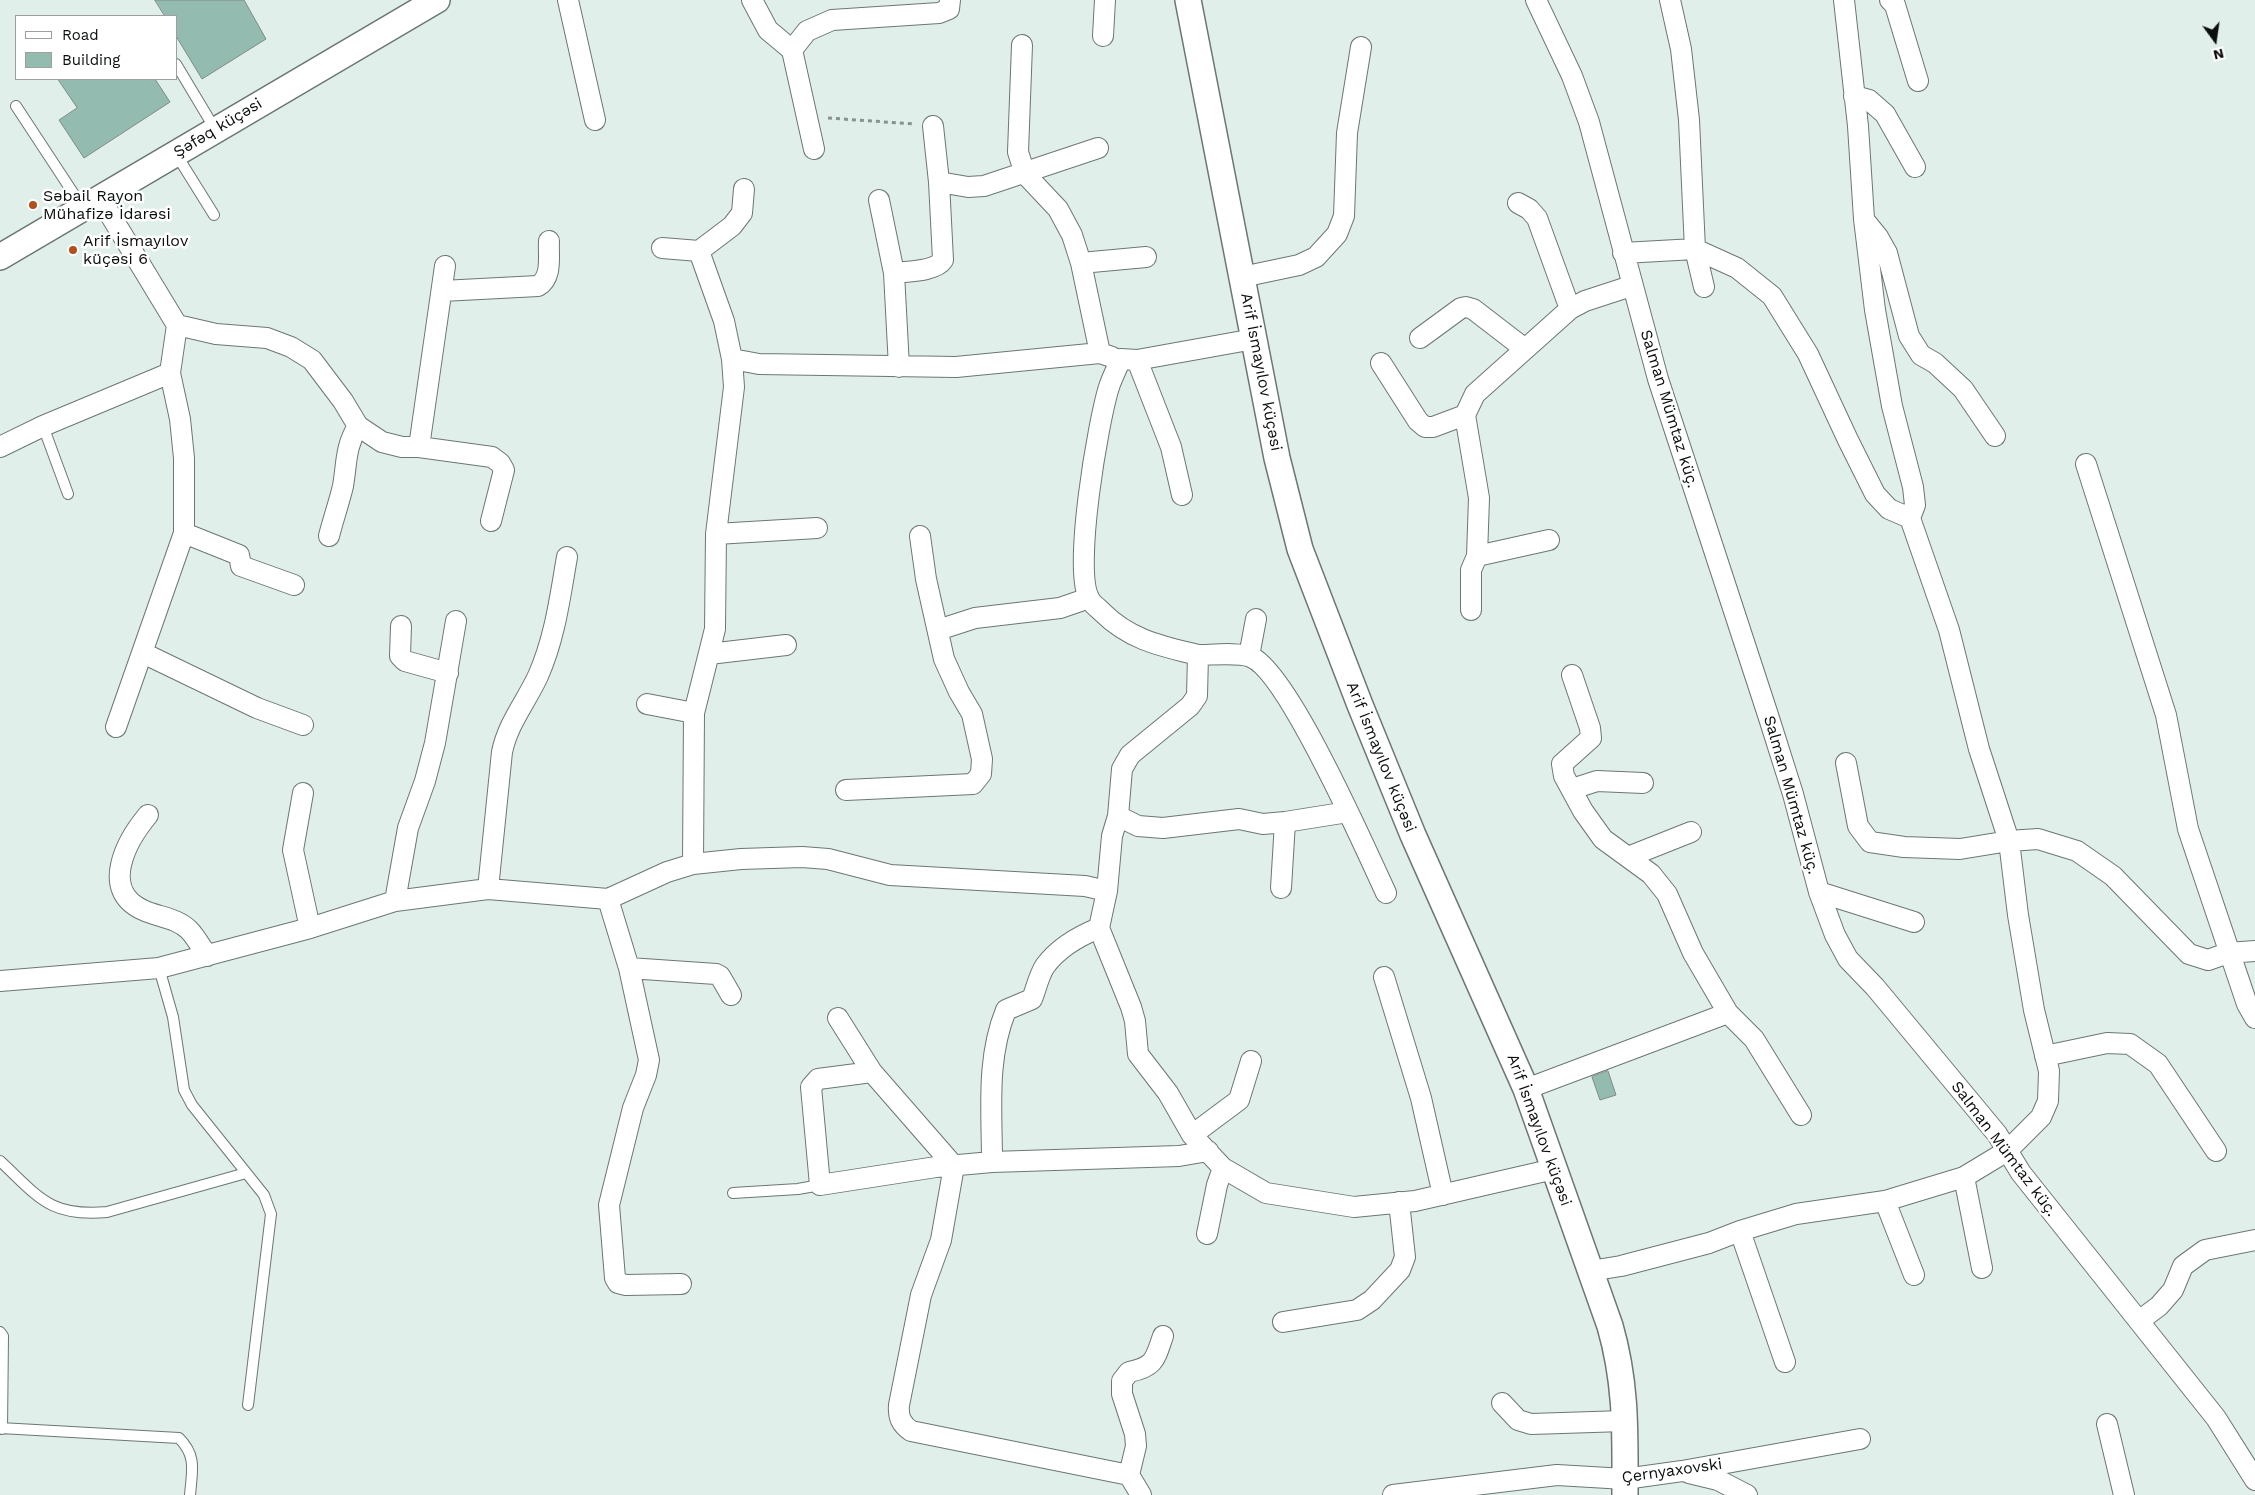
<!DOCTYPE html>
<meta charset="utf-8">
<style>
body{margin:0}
#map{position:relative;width:2255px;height:1495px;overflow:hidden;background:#e1efeb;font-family:"Work Sans",sans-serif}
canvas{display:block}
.legend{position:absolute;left:15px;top:15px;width:162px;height:65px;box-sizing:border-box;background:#fff;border:1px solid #9d9f9e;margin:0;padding:6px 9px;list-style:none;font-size:15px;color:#0a0e0d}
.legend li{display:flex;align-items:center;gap:10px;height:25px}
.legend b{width:25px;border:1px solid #9d9f9e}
.north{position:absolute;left:2190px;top:15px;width:50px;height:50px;-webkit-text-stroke:4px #fff;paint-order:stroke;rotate:166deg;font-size:14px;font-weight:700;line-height:20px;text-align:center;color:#0a0e0d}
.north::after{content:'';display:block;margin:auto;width:18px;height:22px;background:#0a0e0d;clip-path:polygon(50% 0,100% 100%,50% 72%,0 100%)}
</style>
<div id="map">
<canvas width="2255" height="1495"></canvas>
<ul class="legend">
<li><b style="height:6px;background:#fff"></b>Road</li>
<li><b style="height:14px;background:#94bbaf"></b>Building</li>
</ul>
<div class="north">N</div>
</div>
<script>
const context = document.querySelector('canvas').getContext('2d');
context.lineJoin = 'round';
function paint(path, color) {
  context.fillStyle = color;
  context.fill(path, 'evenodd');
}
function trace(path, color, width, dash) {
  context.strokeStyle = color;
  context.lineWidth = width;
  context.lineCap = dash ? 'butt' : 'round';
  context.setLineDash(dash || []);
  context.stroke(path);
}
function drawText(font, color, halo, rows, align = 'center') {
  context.font = font + ' "Work Sans",sans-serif';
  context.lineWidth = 5;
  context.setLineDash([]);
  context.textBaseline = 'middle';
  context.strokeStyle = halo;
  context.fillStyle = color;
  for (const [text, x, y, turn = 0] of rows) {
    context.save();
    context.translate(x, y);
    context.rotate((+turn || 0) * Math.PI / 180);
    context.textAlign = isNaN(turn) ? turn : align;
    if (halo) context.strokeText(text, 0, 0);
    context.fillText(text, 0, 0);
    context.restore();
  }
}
const building = new Path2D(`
 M 155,0 L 244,0 L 266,39 L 202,79 L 176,36 L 176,16 L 165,16 Z
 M 58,79 L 155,79 L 170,102 L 84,158 L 59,120 L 77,108 Z
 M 1608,1071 L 1616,1095 L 1600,1100 L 1592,1077 Z`);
paint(building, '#94bbaf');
trace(building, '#7f8b87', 1);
const service = new Path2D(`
 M 176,64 L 215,129
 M 16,106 L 83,208
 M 176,154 L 214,215
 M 43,426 L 68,494
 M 159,968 L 173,1017 L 184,1090 L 192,1105 L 264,1195 L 271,1214 L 248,1405
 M 0,1161 C 39,1197 49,1217 107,1212 L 246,1173
 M 733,1193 L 798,1189 L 820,1185
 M 0,1332 L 3,1336 L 2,1429
 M 0,1428 L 179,1438 C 197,1456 192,1471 190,1495`);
const minor = new Path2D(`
 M 568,0 L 595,120
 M 752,0 L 768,30 L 792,50
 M 1536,0 L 1572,76 L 1589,122 L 1658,379 L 1768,715 L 1793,794 L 1819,892 L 1835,935 L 1848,959 L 1875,987 L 1997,1134 L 2021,1173 L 2216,1418 L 2255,1480
 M 1670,0 L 1681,49 L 1689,120 L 1695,249 L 1704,287
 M 1890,0 L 1895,5 L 1918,81
 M 1103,36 L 1105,0
 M 1022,45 L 1018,152 L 1025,174 L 1058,209 L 1072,235 L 1081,263 L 1100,353 L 1112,357
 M 1854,96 L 1869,100 L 1885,114 L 1915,167
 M 814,149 L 792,50 L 807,31 L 832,20 L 939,13 L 949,9 L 950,0
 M 939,182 L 968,187 L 984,186 L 1098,148
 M 100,198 L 177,325 L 216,334 L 267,338 L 291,347 L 312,360 L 343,401 L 358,426 L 382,442 L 402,447 L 419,447 L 445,266
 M 879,200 L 894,273 L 899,367
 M 1518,203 L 1529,209 L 1537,218 L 1570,309
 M 1865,221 L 1878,237 L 1887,253 L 1909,336 L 1921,355 L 1935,363 L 1963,389 L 1995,436
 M 662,248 L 699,251 L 724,321 L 732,359 L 734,387 L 716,534 L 715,629 L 694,713 L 693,864
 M 699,251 L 732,226 L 742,213 L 744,189
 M 1623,253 L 1695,249 L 1737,268 L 1772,296 L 1808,354 L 1848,440 L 1875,494 L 1889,509 L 1910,518
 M 1081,263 L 1146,257
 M 894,273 C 907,271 935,272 943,260 L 939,182 L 933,126
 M 1242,277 L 1299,265 L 1316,257 L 1337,234 L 1344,216 L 1347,133 L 1361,47
 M 442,291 L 538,286 C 553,277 548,256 549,241
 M 1420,338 L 1461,308 L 1466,307 L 1473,309 L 1525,349
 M 1254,339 L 1137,360 L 1121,359 C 1117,368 1112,378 1109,387 C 1098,422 1073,569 1089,598 C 1091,603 1098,608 1102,612 C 1130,640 1161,646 1198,655 L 1197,696 L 1190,706 L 1130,755 L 1122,769 L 1118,816 L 1112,836 L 1107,891 L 1099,928 L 1131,1007 L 1135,1021 L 1138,1054 L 1168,1093 L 1192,1135 L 1223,1168 L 1266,1193 L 1354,1207 L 1415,1201 L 1554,1169
 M 732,359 L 759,364 L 956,367 L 1100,353
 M 1137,360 L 1171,447 L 1182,495
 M 1381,363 L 1418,421 L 1425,427 L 1433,427 L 1465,415
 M 0,447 L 43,426 L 170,373
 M 419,447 L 492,457 L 500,463 L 504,470 L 491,521
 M 2086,464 L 2166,715 L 2188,829 L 2247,1004 L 2255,1018
 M 184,533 L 239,555 L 241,566 L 294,585
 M 716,534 L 817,528
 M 329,536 C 333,520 339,503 343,486 C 347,463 345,447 358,426
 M 1477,556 L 1549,540
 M 1471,610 L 1471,570 L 1477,556 L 1479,498 L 1465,415 L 1475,394 L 1570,309 L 1585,301 L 1631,286
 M 401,626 L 400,656 L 405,661 L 448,673
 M 938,630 L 975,618 L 1060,608 L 1089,598
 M 143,653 L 257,708 L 303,725
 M 709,654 L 786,645
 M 1198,655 C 1211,655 1239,652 1251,657 C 1288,672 1366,850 1386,893
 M 1249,656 L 1256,619
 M 1572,675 L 1590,728 L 1591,738 L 1562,764 L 1564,776 L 1583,811 L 1603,839 L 1651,874 L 1667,894 L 1693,953 L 1728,1013 L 1754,1039 L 1801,1115
 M 647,704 L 694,713
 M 116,727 L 184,533 L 184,458 L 180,419 L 170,373 L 177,325
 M 1846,763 L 1858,826 L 1870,842 L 1904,847 L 1960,849 L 2009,841 L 2038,839 L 2077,851 L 2113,876 L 2189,954 L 2208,960 L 2228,953 L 2255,951
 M 1572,789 L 1597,781 L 1643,783
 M 846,790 L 973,784 L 981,774 L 982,759 L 972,714 L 959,692 L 944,659 L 926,579 L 920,536
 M 303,793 L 293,850 L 310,928
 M 148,815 C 127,840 99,890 143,910 C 158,917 177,918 189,930 C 196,937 201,947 207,956
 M 1118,816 L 1138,826 L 1163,828 L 1239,819 L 1263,824 L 1285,822 L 1348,812
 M 1628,857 L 1691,832
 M 1281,888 L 1285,822
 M 488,889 L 502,752 C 508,723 526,702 538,676 C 555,638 560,597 567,557
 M 1819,892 L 1914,922
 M 608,899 L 629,968 L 649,1060 L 646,1075 L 633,1108 L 609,1205 L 615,1278 L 618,1283 L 626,1285 L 681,1284
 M 395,901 L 408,828 L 425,781 L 435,743 L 456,621
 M 629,968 L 716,974 L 720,976 L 731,995
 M 1384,977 L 1421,1098 L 1443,1195
 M 0,981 L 159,968 L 310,928 L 395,901 L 488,889 L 608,899 L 667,872 L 693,864 L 741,859 L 802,857 L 828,859 L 890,875 L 1085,886 L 1107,891
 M 838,1018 L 872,1072 L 954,1166 L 941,1240 L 921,1295 L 899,1405 C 898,1417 901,1424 911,1431 L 1129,1475
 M 2045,1056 L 2107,1043 L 2130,1044 L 2158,1064 L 2216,1151
 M 872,1072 L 818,1079 L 811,1087 L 820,1185 L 936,1167 L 992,1162 L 1179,1156 L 1208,1151
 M 1526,1089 L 1728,1013
 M 1192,1135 L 1239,1100 L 1251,1061
 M 992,1162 C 992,1111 986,1059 1006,1010 L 1032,999 C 1036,989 1039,975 1045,966 C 1059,947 1079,936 1099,928
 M 1964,1177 L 1982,1268
 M 1885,1201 L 1914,1275
 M 1740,1231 L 1785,1362
 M 1207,1234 L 1217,1185 L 1223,1168
 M 1590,1271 L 1621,1266 L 1709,1243 L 1740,1231 L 1796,1214 L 1885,1201 L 1964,1177 L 2007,1151 L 2041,1117 L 2048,1101 L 2049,1071 L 2034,1010 L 2018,915 L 2009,841 L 1979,749 L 1949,630 L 1910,518 L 1915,505 L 1913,487 L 1892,406 L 1875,310 L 1864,219 L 1858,126 L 1844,0
 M 2139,1321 L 2159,1306 L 2173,1290 L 2183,1266 L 2205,1250 L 2255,1240
 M 1283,1322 L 1357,1310 L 1372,1300 L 1400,1270 L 1405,1257 L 1399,1202
 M 1502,1403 L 1518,1420 L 1531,1424 L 1624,1421
 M 2107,1424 L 2124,1495
 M 1689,1473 L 1718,1480 L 1747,1495
 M 1141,1495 L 1129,1475 L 1136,1446 L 1135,1434 L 1122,1394 L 1122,1381 L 1129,1372 C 1155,1367 1155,1359 1163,1336
 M 1393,1495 L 1557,1475 L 1625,1479 L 1682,1471 L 1860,1439`);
const tertiary = new Path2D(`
 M 1188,0 L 1277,458 L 1300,549 L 1360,705 L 1413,835 L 1526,1089 L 1610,1326 C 1627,1385 1625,1435 1625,1495
 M 0,257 L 437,0`);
trace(service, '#6b7773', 12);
trace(minor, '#6b7773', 22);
trace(tertiary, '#6b7773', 28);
trace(new Path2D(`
 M 828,118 L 914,124`), '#88928f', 3, [4, 4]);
trace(service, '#fff', 10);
trace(minor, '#fff', 20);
trace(tertiary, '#fff', 25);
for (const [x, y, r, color] of [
 [33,205,5,"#b34e1d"],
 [73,250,5,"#b34e1d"]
]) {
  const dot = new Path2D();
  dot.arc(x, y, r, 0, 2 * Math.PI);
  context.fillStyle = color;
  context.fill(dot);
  trace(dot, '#fff', 2);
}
drawText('16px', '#0a0e0d', '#fff', [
 ["Şəfəq küçəsi",218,128,-31],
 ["Arif İsmayılov küçəsi",1261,372,79],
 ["Salman Mümtaz küç.",1669,409,73],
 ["Arif İsmayılov küçəsi",1381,757,68],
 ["Salman Mümtaz küç.",1791,795,74],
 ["Arif İsmayılov küçəsi",1539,1130,70],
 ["Salman Mümtaz küç.",2004,1149,53],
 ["Çernyaxovski",1672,1471,-8]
]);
drawText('16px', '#0a0e0d', '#fff', [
 ["Səbail Rayon",43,196],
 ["Mühafizə İdarəsi",43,214],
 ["Arif İsmayılov",83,241],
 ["küçəsi 6",83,259]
], 'left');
</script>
